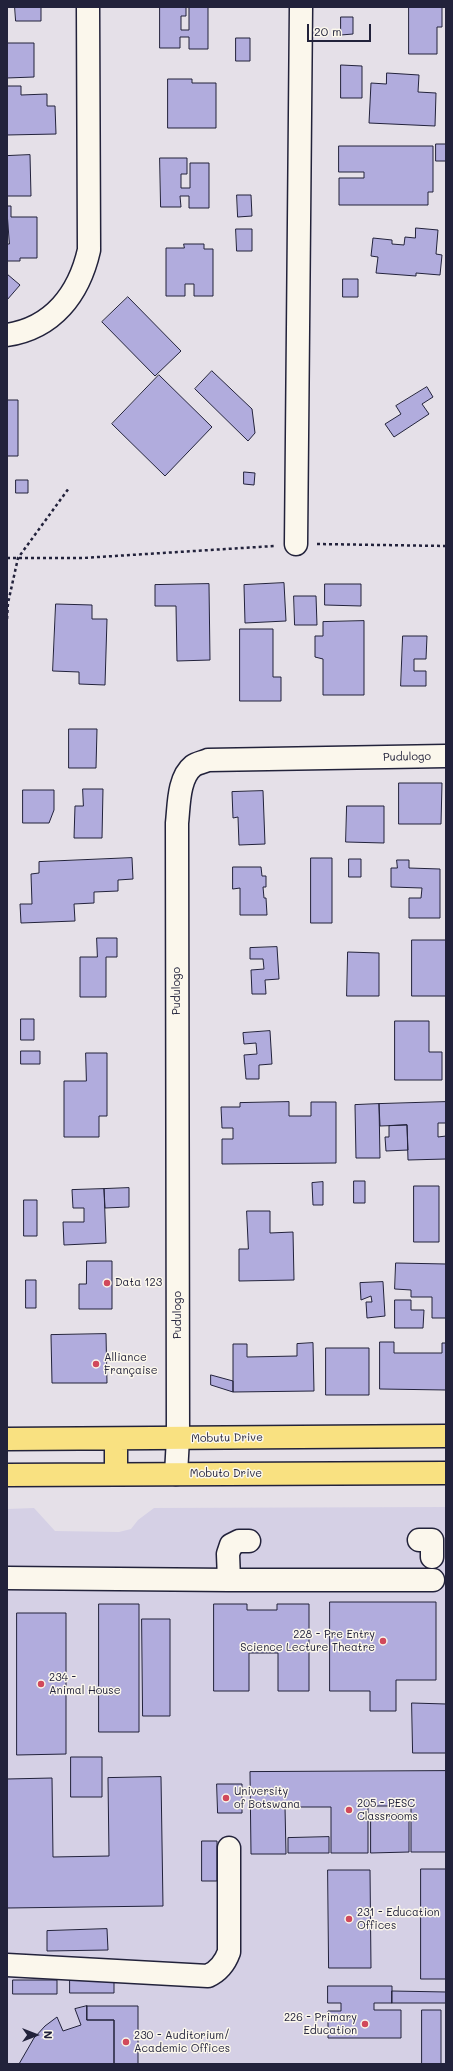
<!DOCTYPE html>
<meta charset="utf-8">
<style>
body{margin:0}
#map{position:relative;width:453px;height:2071px;overflow:hidden;background:#e5e0e8;font-family:Mali,sans-serif}
canvas{display:block}
.frame{position:absolute;inset:0;border:8px solid #22223b;pointer-events:none}
.north{position:absolute;left:16px;top:2015px;width:40px;height:40px;-webkit-text-stroke:3px #fbf7ec;paint-order:stroke;rotate:90deg;font-size:11px;font-weight:700;line-height:16px;text-align:center;color:#22223b}
.north::after{content:'';display:block;margin:auto;width:14px;height:18px;background:#22223b;clip-path:polygon(50% 0,100% 100%,50% 72%,0 100%)}
.scale{position:absolute;left:307px;top:24px;width:64px;height:18px;box-sizing:border-box;border:2px solid #22223b;border-top:0;padding-left:5px;font-size:12px;line-height:14px;white-space:nowrap;color:#22223b;-webkit-text-stroke:3px #fbf7ec;paint-order:stroke}
</style>
<div id="map">
<canvas width="453" height="2071"></canvas>
<div class="frame"></div>
<div class="north">N</div>
<div class="scale">20 m</div>
</div>
<script>
const context = document.querySelector('canvas').getContext('2d');
context.lineJoin = 'round';
function paint(path, color) {
  context.fillStyle = color;
  context.fill(path, 'evenodd');
}
function trace(path, color, width, dash) {
  context.strokeStyle = color;
  context.lineWidth = width;
  context.lineCap = dash ? 'butt' : 'round';
  context.setLineDash(dash || []);
  context.stroke(path);
}
function drawText(font, color, halo, rows, align = 'center') {
  context.font = font + ' Mali,sans-serif';
  context.lineWidth = 3;
  context.setLineDash([]);
  context.textBaseline = 'middle';
  context.strokeStyle = halo;
  context.fillStyle = color;
  for (const [text, x, y, turn = 0] of rows) {
    context.save();
    context.translate(x, y);
    context.rotate((+turn || 0) * Math.PI / 180);
    context.textAlign = isNaN(turn) ? turn : align;
    if (halo) context.strokeText(text, 0, 0);
    context.fillText(text, 0, 0);
    context.restore();
  }
}
paint(new Path2D(`
 M 446,1507 L 446,2064 L 7,2064 L 7,1509 L 34,1508 L 55,1531 L 119,1532 L 131,1529 L 138,1520 L 154,1508 Z`), '#d5d0e5');
const building = new Path2D(`
 M 15,7 L 41,7 L 41,21 L 16,21 Z
 M 160,7 L 186,7 L 186,16 L 181,16 L 181,30 L 189,30 L 189,7 L 208,7 L 208,49 L 189,49 L 189,37 L 180,37 L 180,48 L 160,48 Z
 M 409,7 L 442,7 L 442,27 L 437,27 L 437,54 L 409,54 Z
 M 341,17 L 353,17 L 353,34 L 341,35 Z
 M 236,38 L 250,38 L 250,61 L 236,61 Z
 M 7,43 L 34,43 L 34,77 L 7,78 Z
 M 341,65 L 362,66 L 362,98 L 341,98 Z
 M 387,73 L 419,75 L 418,92 L 436,93 L 435,126 L 369,123 L 371,83 L 386,84 Z
 M 168,79 L 192,79 L 192,83 L 216,83 L 216,128 L 168,128 Z
 M 7,86 L 21,86 L 21,95 L 47,94 L 47,106 L 55,106 L 56,134 L 7,135 Z
 M 436,144 L 446,144 L 446,161 L 436,161 Z
 M 339,146 L 433,146 L 433,192 L 428,192 L 428,205 L 339,205 L 339,178 L 364,178 L 364,172 L 339,172 Z
 M 30,155 L 31,196 L 7,196 L 7,156 Z
 M 160,158 L 187,158 L 187,174 L 181,174 L 181,188 L 190,188 L 190,163 L 209,163 L 209,208 L 189,208 L 189,196 L 180,196 L 181,207 L 161,207 Z
 M 237,195 L 251,195 L 252,216 L 238,217 Z
 M 7,206 L 11,206 L 11,217 L 37,217 L 37,258 L 20,258 L 20,261 L 7,261 L 7,244 L 9,244 Z
 M 416,228 L 438,230 L 436,254 L 442,255 L 440,275 L 416,273 L 416,276 L 376,273 L 378,257 L 371,256 L 373,238 L 392,240 L 392,244 L 404,245 L 405,237 L 415,238 Z
 M 236,229 L 252,229 L 252,251 L 237,251 Z
 M 184,244 L 204,244 L 204,249 L 213,249 L 213,296 L 194,296 L 194,284 L 185,284 L 185,296 L 166,296 L 166,248 L 184,248 Z
 M 7,274 L 20,285 L 7,300 Z
 M 343,279 L 358,279 L 358,297 L 343,297 Z
 M 128,297 L 181,351 L 155,376 L 102,322 Z
 M 212,371 L 252,409 L 255,433 L 248,441 L 195,389 Z
 M 159,375 L 212,427 L 165,476 L 112,424 Z
 M 427,387 L 433,397 L 422,404 L 429,414 L 394,437 L 385,424 L 401,414 L 396,406 Z
 M 7,400 L 18,400 L 18,456 L 7,456 Z
 M 244,472 L 255,473 L 254,485 L 244,484 Z
 M 16,480 L 28,480 L 28,493 L 16,493 Z
 M 284,583 L 286,621 L 245,623 L 244,585 Z
 M 209,584 L 210,660 L 177,661 L 176,606 L 155,606 L 155,585 Z
 M 325,584 L 361,584 L 361,606 L 325,605 Z
 M 294,596 L 316,596 L 317,625 L 295,625 Z
 M 56,604 L 92,605 L 92,619 L 107,619 L 105,685 L 79,684 L 79,672 L 53,671 Z
 M 364,621 L 364,695 L 323,695 L 323,659 L 315,657 L 315,636 L 323,636 L 323,622 Z
 M 240,629 L 273,629 L 273,677 L 281,677 L 281,701 L 240,701 Z
 M 403,636 L 427,636 L 426,659 L 414,659 L 414,671 L 426,671 L 426,686 L 401,686 Z
 M 69,729 L 97,729 L 96,768 L 69,768 Z
 M 399,783 L 442,783 L 441,824 L 399,824 Z
 M 83,789 L 103,789 L 102,838 L 74,838 L 75,806 L 83,806 Z
 M 23,790 L 54,790 L 54,810 L 49,823 L 23,823 Z
 M 263,791 L 265,844 L 239,845 L 238,817 L 233,818 L 232,792 Z
 M 347,806 L 384,806 L 384,843 L 346,842 Z
 M 132,858 L 133,879 L 118,880 L 118,891 L 94,892 L 94,903 L 74,904 L 75,921 L 21,923 L 20,904 L 32,904 L 31,874 L 39,873 L 39,862 Z
 M 311,858 L 332,858 L 332,923 L 311,923 Z
 M 349,859 L 361,859 L 361,877 L 349,877 Z
 M 397,860 L 409,860 L 409,868 L 440,869 L 440,918 L 409,918 L 409,898 L 421,898 L 422,888 L 391,887 L 391,868 L 397,868 Z
 M 233,867 L 261,867 L 262,876 L 266,876 L 266,887 L 263,887 L 264,898 L 266,898 L 267,915 L 240,915 L 240,888 L 233,889 Z
 M 97,938 L 117,938 L 117,957 L 106,957 L 106,997 L 80,997 L 80,957 L 97,957 Z
 M 412,940 L 446,940 L 446,996 L 412,996 Z
 M 277,947 L 279,979 L 265,980 L 266,994 L 252,994 L 251,970 L 264,969 L 263,959 L 250,959 L 250,948 Z
 M 348,952 L 379,953 L 379,996 L 347,996 Z
 M 21,1019 L 34,1019 L 34,1040 L 21,1040 Z
 M 395,1021 L 429,1021 L 429,1052 L 442,1052 L 442,1080 L 395,1080 Z
 M 270,1031 L 272,1064 L 259,1065 L 259,1079 L 246,1079 L 244,1055 L 257,1054 L 256,1043 L 244,1044 L 243,1033 Z
 M 21,1051 L 40,1051 L 40,1064 L 21,1064 Z
 M 86,1053 L 107,1053 L 107,1116 L 99,1116 L 99,1137 L 64,1137 L 64,1081 L 86,1081 Z
 M 289,1102 L 289,1116 L 311,1116 L 311,1102 L 336,1102 L 336,1163 L 222,1164 L 222,1139 L 233,1139 L 233,1128 L 222,1128 L 221,1107 L 240,1107 L 240,1103 Z
 M 446,1102 L 446,1123 L 438,1123 L 438,1137 L 446,1136 L 446,1159 L 408,1160 L 407,1125 L 380,1126 L 379,1104 Z
 M 379,1104 L 380,1158 L 356,1158 L 355,1105 Z
 M 407,1125 L 408,1150 L 386,1151 L 385,1137 L 389,1137 L 389,1126 Z
 M 354,1181 L 365,1181 L 365,1203 L 354,1203 Z
 M 323,1182 L 323,1205 L 313,1205 L 312,1183 Z
 M 414,1186 L 439,1186 L 439,1242 L 414,1242 Z
 M 129,1188 L 129,1207 L 105,1208 L 104,1189 Z
 M 104,1189 L 106,1243 L 64,1245 L 63,1222 L 84,1222 L 84,1208 L 73,1208 L 72,1190 Z
 M 24,1200 L 37,1200 L 37,1236 L 24,1236 Z
 M 247,1211 L 270,1211 L 270,1233 L 293,1232 L 294,1280 L 239,1281 L 239,1249 L 248,1249 Z
 M 87,1261 L 112,1261 L 112,1309 L 79,1309 L 79,1284 L 86,1284 Z
 M 396,1263 L 446,1264 L 446,1318 L 432,1318 L 432,1297 L 411,1297 L 411,1290 L 395,1289 Z
 M 26,1280 L 36,1280 L 36,1308 L 26,1308 Z
 M 383,1282 L 385,1316 L 367,1318 L 366,1302 L 372,1302 L 371,1296 L 361,1300 L 360,1283 Z
 M 395,1300 L 411,1300 L 411,1310 L 424,1310 L 423,1328 L 395,1328 Z
 M 106,1334 L 107,1383 L 52,1383 L 51,1335 Z
 M 380,1342 L 394,1342 L 394,1353 L 442,1353 L 442,1343 L 446,1343 L 446,1390 L 380,1389 Z
 M 313,1343 L 314,1391 L 233,1392 L 233,1344 L 247,1344 L 247,1357 L 297,1356 L 297,1344 Z
 M 326,1348 L 369,1348 L 369,1395 L 326,1395 Z
 M 211,1375 L 233,1381 L 233,1392 L 211,1385 Z
 M 330,1602 L 436,1602 L 436,1680 L 396,1680 L 396,1711 L 370,1711 L 370,1691 L 330,1691 Z
 M 99,1604 L 139,1604 L 139,1732 L 99,1732 Z
 M 214,1604 L 247,1604 L 247,1610 L 277,1610 L 277,1604 L 309,1604 L 309,1691 L 278,1691 L 278,1653 L 249,1653 L 249,1691 L 214,1691 Z
 M 17,1613 L 66,1613 L 66,1754 L 17,1755 Z
 M 142,1619 L 170,1619 L 170,1716 L 143,1716 Z
 M 412,1703 L 446,1704 L 446,1753 L 413,1753 Z
 M 71,1757 L 102,1757 L 102,1797 L 71,1797 Z
 M 446,1771 L 446,1852 L 411,1852 L 411,1806 L 368,1806 L 368,1853 L 331,1853 L 331,1807 L 285,1807 L 286,1854 L 251,1854 L 250,1772 Z
 M 161,1777 L 163,1906 L 7,1908 L 7,1779 L 52,1778 L 53,1857 L 109,1856 L 108,1778 Z
 M 217,1784 L 242,1784 L 242,1813 L 218,1813 Z
 M 371,1814 L 409,1814 L 409,1852 L 371,1853 Z
 M 329,1837 L 329,1853 L 288,1853 L 288,1838 Z
 M 202,1841 L 217,1841 L 217,1881 L 202,1881 Z
 M 421,1869 L 446,1869 L 446,1979 L 421,1979 Z
 M 328,1870 L 370,1870 L 371,1968 L 329,1968 Z
 M 107,1929 L 108,1950 L 47,1951 L 47,1931 Z
 M 70,1979 L 114,1979 L 114,1993 L 70,1993 Z
 M 13,1980 L 57,1980 L 57,1994 L 13,1994 Z
 M 328,1986 L 392,1986 L 392,2003 L 374,2003 L 374,2010 L 401,2010 L 401,2038 L 328,2038 L 328,2011 L 341,2011 L 341,2003 L 328,2003 Z
 M 392,1991 L 446,1992 L 446,2003 L 392,2003 Z
 M 87,2006 L 138,2006 L 138,2064 L 114,2064 L 114,2020 L 87,2020 Z
 M 87,2006 L 87,2020 L 114,2020 L 114,2064 L 19,2064 L 34,2038 L 45,2026 L 57,2017 L 63,2031 L 81,2025 L 75,2009 Z
 M 422,2010 L 441,2010 L 441,2064 L 422,2064 Z`);
paint(building, '#b1acdd');
trace(building, '#22223b', 1);
const minor = new Path2D(`
 M 7,335 C 53,328 79,294 89,250 L 88,7
 M 296,544 L 301,7
 M 176,1474 L 178,1438 L 177,823 C 179,806 178,778 193,766 C 197,763 204,762 208,760 L 446,756
 M 419,1540 L 432,1540 L 432,1557
 M 249,1541 L 239,1541 L 231,1545 L 228,1554 L 229,1580 L 433,1580
 M 7,1578 L 229,1580
 M 7,1965 L 208,1976 C 219,1971 225,1963 229,1952 L 229,1848`);
const major = new Path2D(`
 M 7,1439 L 446,1436
 M 116,1439 L 116,1474
 M 7,1475 L 446,1473`);
trace(minor, '#22223b', 25);
trace(major, '#22223b', 25);
trace(new Path2D(`
 M 317,544 L 446,546
 M 7,558 L 83,558 L 274,546
 M 7,619 L 8,603 L 18,558 L 69,488`), '#22223b', 2.5, [3, 3]);
trace(minor, '#fbf7ec', 22);
trace(major, '#f9e181', 22);
for (const [x, y, r, color] of [
 [107,1283,4,"#d1495b"],
 [96,1364,4,"#d1495b"],
 [383,1641,4,"#d1495b"],
 [41,1684,4,"#d1495b"],
 [226,1798,4,"#d1495b"],
 [349,1810,4,"#d1495b"],
 [349,1919,4,"#d1495b"],
 [365,2024,4,"#d1495b"],
 [126,2042,4,"#d1495b"]
]) {
  const dot = new Path2D();
  dot.arc(x, y, r, 0, 2 * Math.PI);
  context.fillStyle = color;
  context.fill(dot);
  trace(dot, '#fbf7ec', 1.5);
}
drawText('11px', '#22223b', '#fbf7ec', [
 ["Pudulogo",407,757,-1],
 ["Pudulogo",177,991,-90],
 ["Pudulogo",178,1315,-90],
 ["Mobutu Drive",227,1438,-1],
 ["Mobuto Drive",226,1474]
]);
drawText('11px', '#22223b', '#fbf7ec', [
 ["Data 123",115,1283],
 ["Alliance",104,1358],
 ["Française",104,1371],
 ["228 - Pre Entry",375,1635,"right"],
 ["Science Lecture Theatre",375,1648,"right"],
 ["234 -",49,1678],
 ["Animal House",49,1691],
 ["University",234,1792],
 ["of Botswana",234,1805],
 ["205 - PESC",357,1804],
 ["Classrooms",357,1817],
 ["231 - Education",357,1913],
 ["Offices",357,1926],
 ["226 - Primary",357,2018,"right"],
 ["Education",357,2031,"right"],
 ["230 - Auditorium/",134,2036],
 ["Academic Offices",134,2049]
], 'left');
</script>
